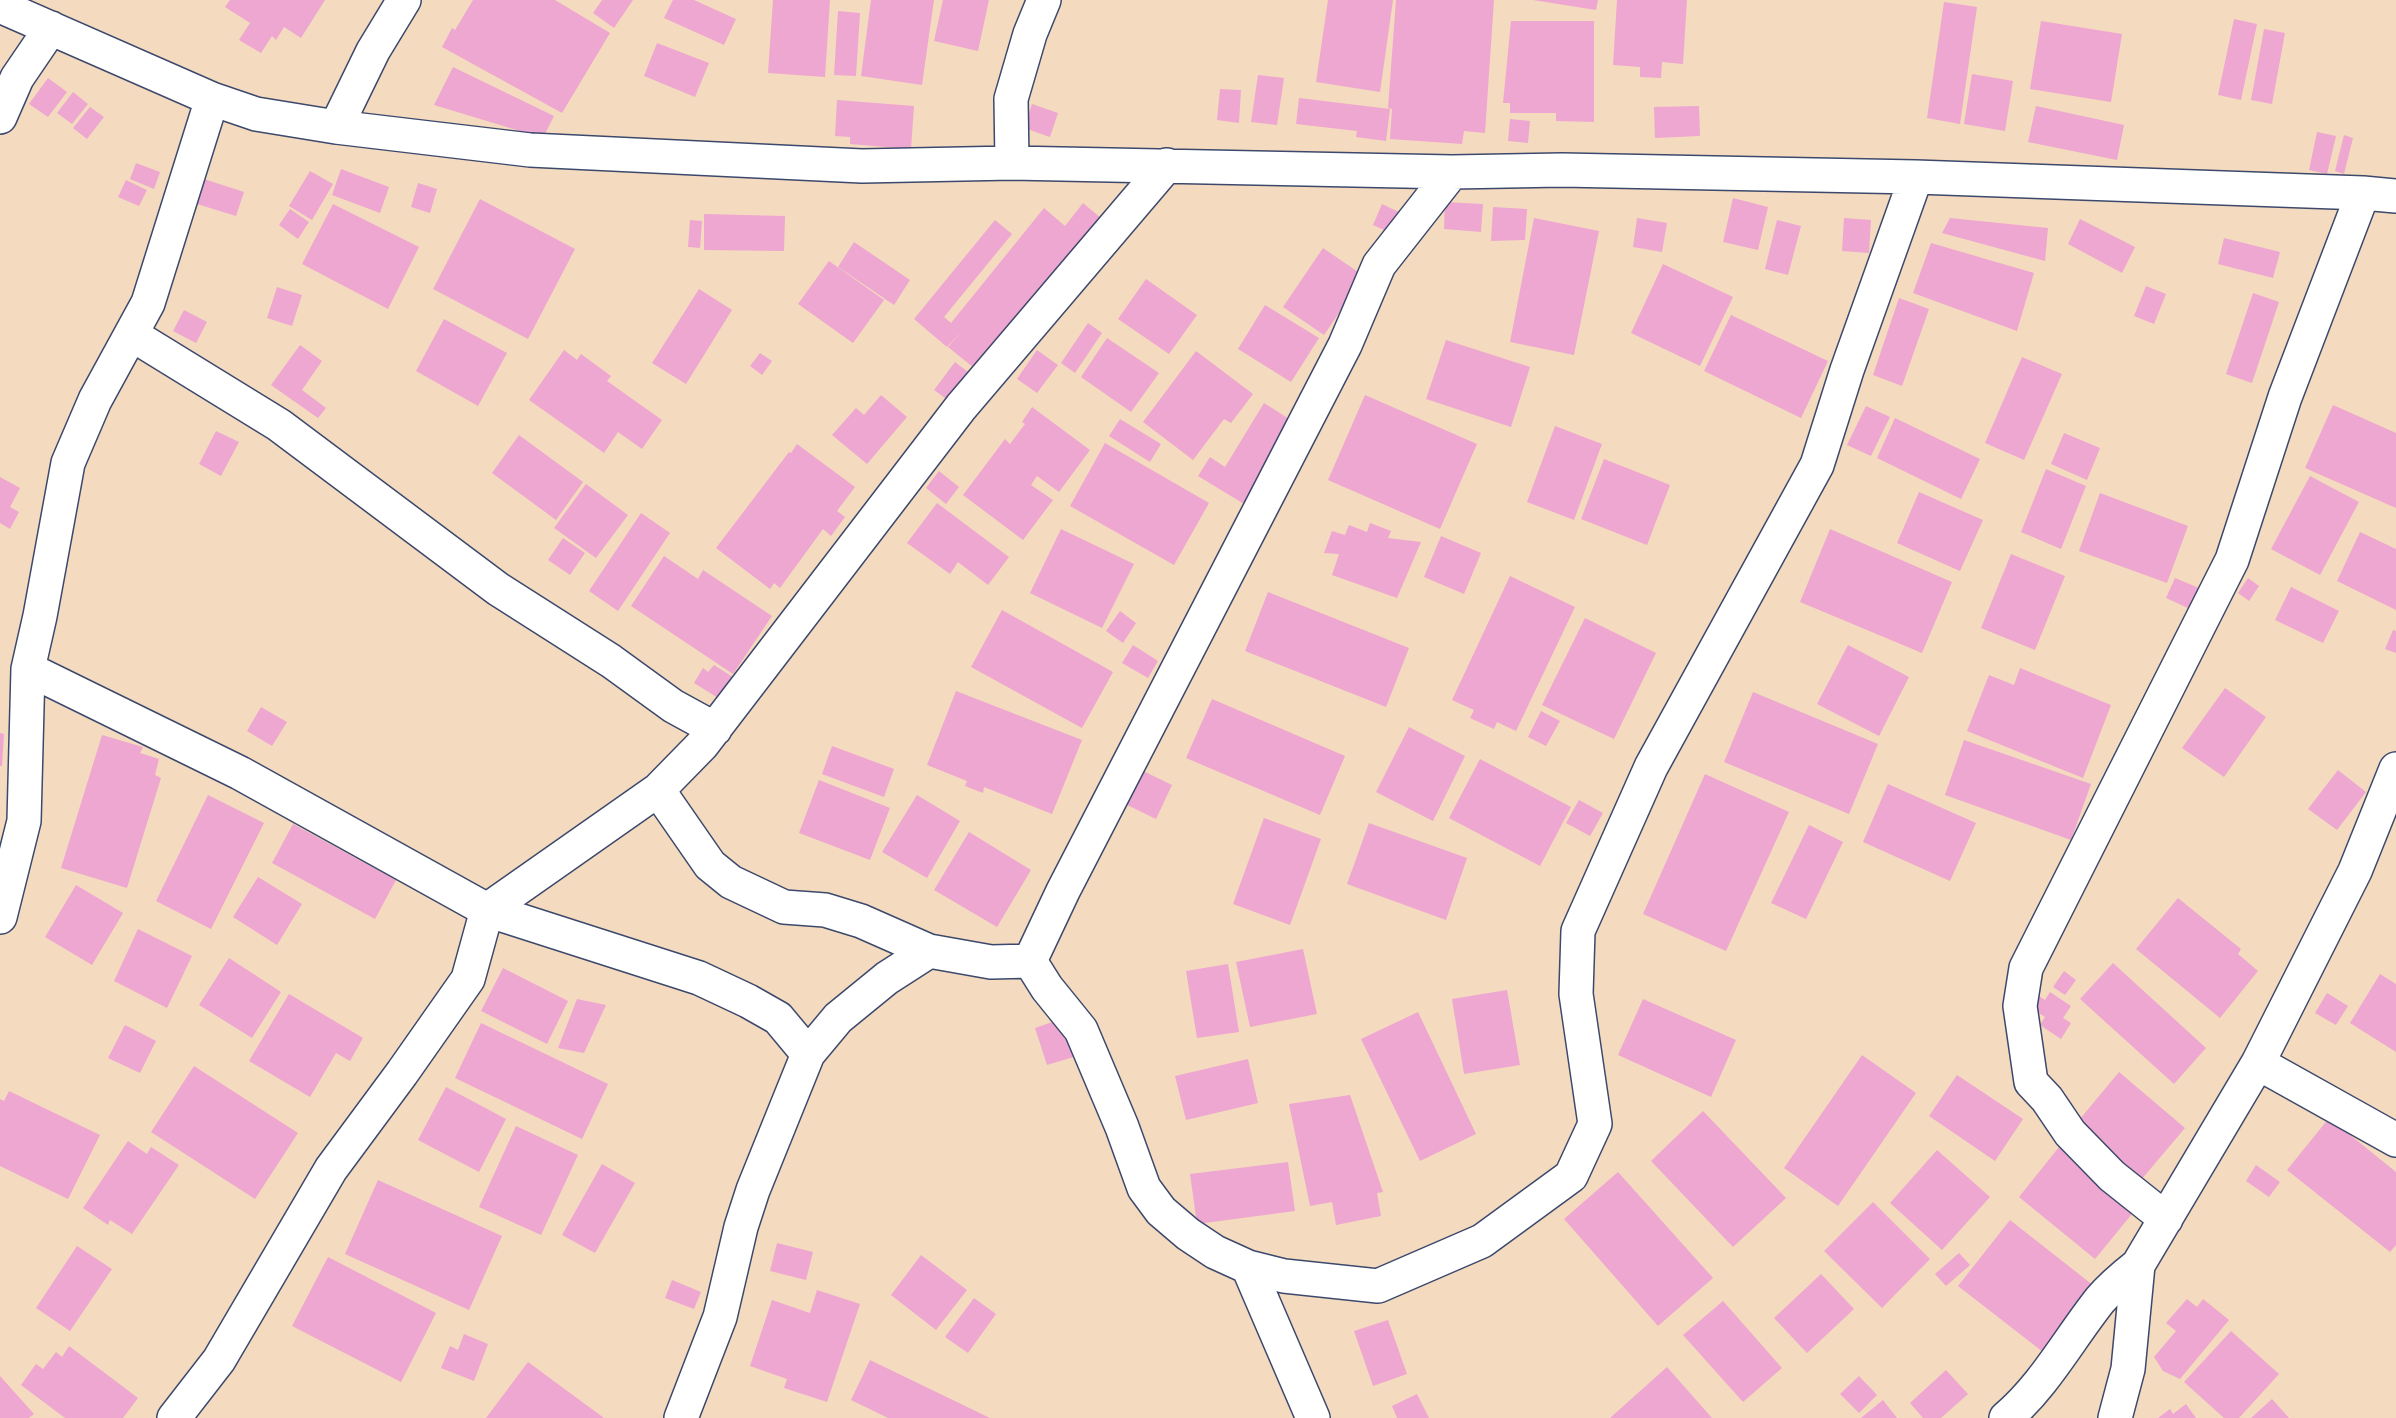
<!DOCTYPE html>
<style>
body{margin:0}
canvas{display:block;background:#f4dabe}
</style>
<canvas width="2396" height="1418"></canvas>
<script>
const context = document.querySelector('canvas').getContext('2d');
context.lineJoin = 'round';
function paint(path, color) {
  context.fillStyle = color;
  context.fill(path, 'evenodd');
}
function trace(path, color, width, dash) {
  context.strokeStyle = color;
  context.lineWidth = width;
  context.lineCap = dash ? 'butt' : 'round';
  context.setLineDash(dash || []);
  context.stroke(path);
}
paint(new Path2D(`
 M 230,0 L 325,0 L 301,38 L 284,27 L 276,40 L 272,36 L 261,53 L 239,40 L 250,23 L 225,7 Z
 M 473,0 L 555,0 L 610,33 L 562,113 L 442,47 L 452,28 L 455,30 Z
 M 602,0 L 633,0 L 614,28 L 593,13 Z
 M 673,0 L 694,0 L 736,19 L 724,45 L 664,18 Z
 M 773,0 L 830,0 L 825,77 L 768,73 Z
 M 871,0 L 934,0 L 922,85 L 861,76 Z
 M 943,0 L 989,0 L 978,51 L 934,41 Z
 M 1328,0 L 1393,0 L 1380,92 L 1316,82 Z
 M 1396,0 L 1494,0 L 1485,133 L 1464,131 L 1462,144 L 1390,139 L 1392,109 L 1388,108 Z
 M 1533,0 L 1598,0 L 1596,10 Z
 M 1617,0 L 1687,0 L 1683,64 L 1662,62 L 1661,78 L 1640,77 L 1640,67 L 1613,65 Z
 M 1944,2 L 1977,7 L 1960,124 L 1927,118 Z
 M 838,11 L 860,13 L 856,76 L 834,75 Z
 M 2234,19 L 2257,24 L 2241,100 L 2218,95 Z
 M 1511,21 L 1594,21 L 1594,122 L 1556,121 L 1556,113 L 1510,113 L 1510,103 L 1503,103 Z
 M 2041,21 L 2122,34 L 2111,102 L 2030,89 Z
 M 2264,29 L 2285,33 L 2272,104 L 2251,100 Z
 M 657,43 L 709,63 L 695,97 L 644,76 Z
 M 453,67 L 554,116 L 543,138 L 434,105 Z
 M 1972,74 L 2013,81 L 2005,131 L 1964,124 Z
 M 1258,75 L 1284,78 L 1277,125 L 1251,122 Z
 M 48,78 L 67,92 L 48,117 L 29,104 Z
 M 1220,89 L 1241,90 L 1239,123 L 1217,120 Z
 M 73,92 L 88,104 L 72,124 L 57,113 Z
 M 1299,98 L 1390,109 L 1386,141 L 1356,137 L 1357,131 L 1296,124 Z
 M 837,100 L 914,106 L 911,149 L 850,144 L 850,137 L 835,136 Z
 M 1032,104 L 1058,113 L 1050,137 L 1024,128 Z
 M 1699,106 L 1700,136 L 1655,138 L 1654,107 Z
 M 2036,106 L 2124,125 L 2117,160 L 2028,142 Z
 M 90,107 L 104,117 L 87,139 L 73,128 Z
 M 1510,119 L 1530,121 L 1528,143 L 1508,141 Z
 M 2317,132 L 2336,136 L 2327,174 L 2309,170 Z
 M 2344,135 L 2353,138 L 2344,174 L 2335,171 Z
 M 136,163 L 160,172 L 154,189 L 130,179 Z
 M 341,169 L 389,187 L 380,213 L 332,195 Z
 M 310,171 L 333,184 L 312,220 L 289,206 Z
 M 204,179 L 244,192 L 236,216 L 197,204 Z
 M 126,180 L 147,190 L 139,206 L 118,197 Z
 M 418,183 L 437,189 L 430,213 L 411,207 Z
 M 1733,198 L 1768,207 L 1758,250 L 1723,242 Z
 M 480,199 L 575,249 L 528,339 L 433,289 Z
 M 1445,202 L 1483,204 L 1481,232 L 1444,229 Z
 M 1083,203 L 1102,219 L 979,372 L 948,347 L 962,331 L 947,347 L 914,319 L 995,220 L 1012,234 L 944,317 L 951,323 L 1044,208 L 1065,226 Z
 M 333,204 L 419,247 L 388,309 L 302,264 Z
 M 1382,204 L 1403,214 L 1393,234 L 1373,225 Z
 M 1493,207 L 1527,209 L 1525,240 L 1491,241 Z
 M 290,209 L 309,222 L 298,239 L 279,225 Z
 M 704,214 L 785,216 L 784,251 L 704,250 Z
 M 1534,218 L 1599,231 L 1574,355 L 1510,342 Z
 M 1637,218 L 1667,223 L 1662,252 L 1633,247 Z
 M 1844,218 L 1871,220 L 1869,253 L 1842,251 Z
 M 1950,218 L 2048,228 L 2045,261 L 1942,233 Z
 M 2080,219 L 2135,247 L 2122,273 L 2068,244 Z
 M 690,220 L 702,221 L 700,248 L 688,247 Z
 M 1777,220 L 1801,226 L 1788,275 L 1765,269 Z
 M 2224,238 L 2280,252 L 2273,278 L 2218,264 Z
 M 854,242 L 910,280 L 894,305 L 838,267 Z
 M 1931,243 L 2034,273 L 2017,331 L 1913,293 Z
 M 1323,248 L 1364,276 L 1324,335 L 1283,307 Z
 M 829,261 L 884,300 L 853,343 L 798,304 Z
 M 1663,264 L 1733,297 L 1700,366 L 1631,333 Z
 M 1146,279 L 1197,315 L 1169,354 L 1118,319 Z
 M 2146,286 L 2166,294 L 2154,324 L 2134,316 Z
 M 277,287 L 302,295 L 292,326 L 267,318 Z
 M 699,289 L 732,310 L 686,384 L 652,363 Z
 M 2253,293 L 2279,302 L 2252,383 L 2226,374 Z
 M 1899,298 L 1929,309 L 1902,386 L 1873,375 Z
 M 1265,305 L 1319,338 L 1291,382 L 1238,349 Z
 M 184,310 L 207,322 L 196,343 L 173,331 Z
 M 1731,315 L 1828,361 L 1801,418 L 1704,371 Z
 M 444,319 L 507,353 L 478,406 L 416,371 Z
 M 1088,323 L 1102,333 L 1075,373 L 1061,363 Z
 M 1107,338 L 1159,373 L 1131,412 L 1081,377 Z
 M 1446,340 L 1530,367 L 1511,427 L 1426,399 Z
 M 300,345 L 322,361 L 302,390 L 326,408 L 318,418 L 271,385 Z
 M 564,350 L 577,360 L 581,354 L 611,376 L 607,381 L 662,420 L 642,449 L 618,432 L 604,453 L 529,400 Z
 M 1037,350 L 1058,365 L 1037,393 L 1017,379 Z
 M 1196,351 L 1253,394 L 1231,423 L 1224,419 L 1193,460 L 1143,422 Z
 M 760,353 L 772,361 L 762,375 L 750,366 Z
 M 2022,357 L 2062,374 L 2024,460 L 1985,443 Z
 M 955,362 L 972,375 L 952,403 L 934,390 Z
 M 881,395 L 907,417 L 867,464 L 832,435 L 856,408 L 864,415 Z
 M 1365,395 L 1477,444 L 1440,529 L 1328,480 Z
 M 1264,403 L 1294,422 L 1244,504 L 1198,476 L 1210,457 L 1225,467 Z
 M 2333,405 L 2396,433 L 2396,508 L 2305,468 Z
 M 1866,406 L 1890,417 L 1871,456 L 1847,445 Z
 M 1032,407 L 1090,450 L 1059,492 L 1037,476 L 1031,485 L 1053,500 L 1023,540 L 963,495 L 1005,439 L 1010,444 L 1025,424 L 1022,422 Z
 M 1895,418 L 1980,459 L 1961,499 L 1877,458 Z
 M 1120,419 L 1161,444 L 1150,462 L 1109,436 Z
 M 1555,426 L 1602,444 L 1574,520 L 1527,502 Z
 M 216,431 L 239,442 L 221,476 L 199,464 Z
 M 2064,433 L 2100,448 L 2087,480 L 2051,464 Z
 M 519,435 L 583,482 L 556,520 L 492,473 Z
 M 1105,443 L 1209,503 L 1174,565 L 1070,506 Z
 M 797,444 L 855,487 L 837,511 L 845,517 L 831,536 L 823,529 L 780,588 L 774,583 L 770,589 L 716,548 L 789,452 L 791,453 Z
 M 1604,459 L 1670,485 L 1647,545 L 1581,519 Z
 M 2046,469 L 2086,486 L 2061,549 L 2021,532 Z
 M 939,471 L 959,487 L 946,504 L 926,488 Z
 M 2310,476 L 2359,502 L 2320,575 L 2271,549 Z
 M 0,477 L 20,488 L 10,507 L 19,512 L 10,529 L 0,523 Z
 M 586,484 L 628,515 L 596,558 L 554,528 Z
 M 1919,492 L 1983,520 L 1960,571 L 1897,543 Z
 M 2100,493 L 2188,526 L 2167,583 L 2079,551 Z
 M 937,503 L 1009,557 L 988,585 L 958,562 L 950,574 L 907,543 Z
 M 641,513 L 670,533 L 618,611 L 589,591 Z
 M 1370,523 L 1391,531 L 1388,538 L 1421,542 L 1397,598 L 1332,575 L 1339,554 L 1324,553 L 1332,531 L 1345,535 L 1349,525 L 1367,532 Z
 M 1061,529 L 1134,564 L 1102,628 L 1030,593 Z
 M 1830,529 L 1952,582 L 1922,653 L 1800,602 Z
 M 2360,532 L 2396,549 L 2396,610 L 2337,581 Z
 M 1441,536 L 1481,553 L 1464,594 L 1424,577 Z
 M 563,538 L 585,553 L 570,575 L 548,560 Z
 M 2011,554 L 2065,576 L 2035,650 L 1981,628 Z
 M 664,556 L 698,579 L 703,570 L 772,616 L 733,674 L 631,606 Z
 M 1510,576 L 1575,607 L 1516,731 L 1497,722 L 1494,729 L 1470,718 L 1474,710 L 1452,700 Z
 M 2175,578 L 2199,588 L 2190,609 L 2166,598 Z
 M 2248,578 L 2259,586 L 2249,601 L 2238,593 Z
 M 2291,587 L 2339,611 L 2323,643 L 2275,620 Z
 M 1268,592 L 1409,648 L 1386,707 L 1245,651 Z
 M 1002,610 L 1113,672 L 1082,728 L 971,667 Z
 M 1120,611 L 1136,623 L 1123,643 L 1106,631 Z
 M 1585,618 L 1656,653 L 1614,739 L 1542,705 Z
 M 2393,630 L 2396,631 L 2396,653 L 2385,649 Z
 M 1133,645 L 1158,661 L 1148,678 L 1122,663 Z
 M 1848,645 L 1909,677 L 1879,736 L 1817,704 Z
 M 714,665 L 742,683 L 728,704 L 694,683 L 703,668 L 708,672 Z
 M 2020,668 L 2111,705 L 2083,778 L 1967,731 L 1989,675 L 2014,685 Z
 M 2225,688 L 2266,717 L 2224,777 L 2182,748 Z
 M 956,691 L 1082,740 L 1052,814 L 984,787 L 983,793 L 965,786 L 967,781 L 927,765 Z
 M 1753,692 L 1878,744 L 1849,814 L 1724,762 Z
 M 1212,699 L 1345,756 L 1320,815 L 1186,758 Z
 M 261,707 L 287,722 L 272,746 L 247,731 Z
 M 1541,711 L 1560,721 L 1546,746 L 1528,737 Z
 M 1409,727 L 1465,756 L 1433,821 L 1376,792 Z
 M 0,733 L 4,734 L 2,766 L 0,766 Z
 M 102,735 L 143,747 L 140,753 L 159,759 L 155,775 L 161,778 L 127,888 L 61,868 Z
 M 1964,740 L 2091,784 L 2071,840 L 1945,795 Z
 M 832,746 L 894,769 L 884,797 L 822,774 Z
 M 1480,759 L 1571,807 L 1540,866 L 1449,818 Z
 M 1139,769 L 1172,785 L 1156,819 L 1123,803 Z
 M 2338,770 L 2366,792 L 2337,830 L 2308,809 Z
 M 1705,774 L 1789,812 L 1726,951 L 1643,914 Z
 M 819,780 L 890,808 L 870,860 L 799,833 Z
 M 1888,784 L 1976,823 L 1950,881 L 1863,842 Z
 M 208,795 L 264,823 L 211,929 L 156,901 Z
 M 917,795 L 960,821 L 927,878 L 882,852 Z
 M 1579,800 L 1603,813 L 1590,836 L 1566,823 Z
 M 1264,818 L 1321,839 L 1290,925 L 1233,904 Z
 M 1369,823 L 1467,858 L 1446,920 L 1347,884 Z
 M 293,824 L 396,880 L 375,919 L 272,863 Z
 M 1809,825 L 1843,842 L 1806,919 L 1771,903 Z
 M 969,832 L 1031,870 L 997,927 L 934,890 Z
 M 258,877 L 302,904 L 277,945 L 233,917 Z
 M 76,885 L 123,913 L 92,965 L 45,937 Z
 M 2178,898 L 2241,949 L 2238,954 L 2258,971 L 2220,1018 L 2136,949 Z
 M 138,929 L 192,956 L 167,1008 L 114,981 Z
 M 1303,949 L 1317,1014 L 1250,1027 L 1236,962 Z
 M 229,958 L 281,992 L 252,1038 L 199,1005 Z
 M 2113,963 L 2206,1048 L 2174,1084 L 2080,999 Z
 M 1228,964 L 1239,1032 L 1197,1038 L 1186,971 Z
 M 503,968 L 568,1001 L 547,1044 L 481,1011 Z
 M 2064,971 L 2076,980 L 2065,995 L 2053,987 Z
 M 2380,974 L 2396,984 L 2396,1052 L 2350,1023 Z
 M 1507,990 L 1520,1065 L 1464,1074 L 1452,999 Z
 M 2050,992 L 2071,1006 L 2063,1018 L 2071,1023 L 2061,1039 L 2040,1025 L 2045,1017 L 2031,1008 L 2039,996 L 2045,1000 Z
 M 2327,993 L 2348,1006 L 2336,1025 L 2315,1013 Z
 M 289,994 L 363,1038 L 350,1061 L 336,1053 L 310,1097 L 249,1061 Z
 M 577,999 L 606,1005 L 584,1053 L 558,1048 Z
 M 1643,999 L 1736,1040 L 1711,1097 L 1618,1055 Z
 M 1418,1012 L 1476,1134 L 1420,1161 L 1361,1039 Z
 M 1064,1018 L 1077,1056 L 1047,1065 L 1035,1028 Z
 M 481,1023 L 608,1084 L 582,1139 L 455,1078 Z
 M 125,1025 L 156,1041 L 140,1073 L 108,1058 Z
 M 1862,1055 L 1916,1093 L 1838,1206 L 1784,1168 Z
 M 1248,1059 L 1258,1103 L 1186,1120 L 1175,1076 Z
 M 194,1066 L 298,1133 L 255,1199 L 151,1132 Z
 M 2119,1072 L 2185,1128 L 2141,1180 L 2075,1125 Z
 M 1957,1075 L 2023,1119 L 1995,1161 L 1929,1116 Z
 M 446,1087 L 506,1119 L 479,1172 L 418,1140 Z
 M 9,1091 L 100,1135 L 68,1199 L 0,1166 L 0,1099 L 4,1101 Z
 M 1350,1095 L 1383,1192 L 1377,1193 L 1381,1216 L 1336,1225 L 1332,1202 L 1310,1206 L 1289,1104 Z
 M 1703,1111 L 1786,1198 L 1733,1247 L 1651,1161 Z
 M 2329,1118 L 2396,1172 L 2396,1245 L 2390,1252 L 2287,1170 Z
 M 516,1126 L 578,1155 L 541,1235 L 479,1207 Z
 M 128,1141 L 147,1154 L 151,1147 L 179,1165 L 132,1234 L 110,1220 L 108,1225 L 83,1208 Z
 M 2059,1147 L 2136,1209 L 2095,1259 L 2019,1197 Z
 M 1937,1150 L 1990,1197 L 1942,1250 L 1890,1203 Z
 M 1288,1162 L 1295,1211 L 1197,1224 L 1190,1174 Z
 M 602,1164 L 635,1183 L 595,1253 L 562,1235 Z
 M 2256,1165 L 2280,1182 L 2269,1197 L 2246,1181 Z
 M 1618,1172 L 1713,1278 L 1658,1326 L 1564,1219 Z
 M 378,1180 L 502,1236 L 469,1310 L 345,1254 Z
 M 1873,1202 L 1930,1259 L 1882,1308 L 1824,1251 Z
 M 2010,1220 L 2094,1286 L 2043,1352 L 1958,1286 Z
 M 777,1243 L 813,1252 L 806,1280 L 770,1271 Z
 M 77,1246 L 112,1269 L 70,1331 L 36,1308 Z
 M 1959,1253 L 1970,1265 L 1946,1286 L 1935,1274 Z
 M 921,1255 L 967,1290 L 936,1330 L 891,1295 Z
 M 328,1257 L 436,1313 L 401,1382 L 292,1326 Z
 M 1821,1274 L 1854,1309 L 1807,1353 L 1774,1318 Z
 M 672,1280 L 701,1292 L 694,1309 L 665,1298 Z
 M 817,1290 L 860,1304 L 827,1402 L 784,1388 L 787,1379 L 750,1366 L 772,1300 L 810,1313 Z
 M 974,1298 L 996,1314 L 968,1353 L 945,1337 Z
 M 2187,1299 L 2197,1307 L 2203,1299 L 2229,1320 L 2180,1379 L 2163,1371 L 2154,1357 L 2176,1331 L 2166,1323 Z
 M 1723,1301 L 1782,1368 L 1743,1402 L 1683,1335 Z
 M 1388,1320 L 1407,1374 L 1373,1386 L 1354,1331 Z
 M 2231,1331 L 2279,1374 L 2239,1418 L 2224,1418 L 2184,1382 Z
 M 464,1334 L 488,1344 L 474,1381 L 441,1368 L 450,1346 L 458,1350 Z
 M 69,1346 L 138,1398 L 123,1418 L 65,1418 L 21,1385 L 36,1364 L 43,1369 L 56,1352 L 62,1357 Z
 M 870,1360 L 990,1418 L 888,1418 L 851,1400 Z
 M 528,1362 L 604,1418 L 486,1418 Z
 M 1667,1367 L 1712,1418 L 1610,1418 Z
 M 1946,1370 L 1968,1394 L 1941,1418 L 1923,1418 L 1910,1403 Z
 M 0,1376 L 34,1414 L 29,1418 L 0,1418 Z
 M 1859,1376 L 1877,1395 L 1859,1413 L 1840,1394 Z
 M 1417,1394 L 1429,1418 L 1397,1418 L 1392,1406 Z
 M 2272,1399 L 2289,1418 L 2251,1418 Z
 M 1883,1400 L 1897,1418 L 1861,1418 Z
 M 2186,1404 L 2196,1418 L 2158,1418 L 2170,1409 L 2173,1414 Z`), '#eea7d0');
const minor = new Path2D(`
 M 0,6 L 212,99 L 256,114 L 336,127 L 530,150 L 862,166 L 1012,163 L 1452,172 L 1562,170 L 1916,177 L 2363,193 L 2396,196
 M 0,117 L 17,78 L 51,28
 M 336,127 L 373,51 L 404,0
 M 1012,163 L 1011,99 L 1030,34 L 1044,0
 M 131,334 L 279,425 L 498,589 L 611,661 L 673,706 L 715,729
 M 28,669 L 240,773 L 487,910 L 699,978 L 748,1001 L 778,1018 L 808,1054
 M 658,790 L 710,865 L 731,882 L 784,907 L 825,910 L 861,921 L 929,951
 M 0,917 L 24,821 L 28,669 L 40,616 L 68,463 L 95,400 L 148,303 L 212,99
 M 1030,961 L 1047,988 L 1081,1030 L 1122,1127 L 1144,1188 L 1161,1211 L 1188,1234 L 1215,1252 L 1248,1267 L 1284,1276 L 1378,1286 L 1482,1241 L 1571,1176 L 1595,1124 L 1576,994 L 1578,931 L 1651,767 L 1817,465 L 1847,370 L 1916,177
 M 2258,1063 L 2396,1140
 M 2166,1219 L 2112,1176 L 2070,1133 L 2047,1099 L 2031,1082 L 2020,1006 L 2026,968 L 2232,560 L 2285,397 L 2363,193
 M 1248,1267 L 1313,1418
 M 174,1418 L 219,1360 L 331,1169 L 402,1073 L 468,979 L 487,910 L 658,790 L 702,745 L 961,407 L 1167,165
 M 681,1418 L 720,1317 L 741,1227 L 753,1190 L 808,1054 L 838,1018 L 887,978 L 929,951 L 991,962 L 1030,961 L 1063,891 L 1345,345 L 1379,265 L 1452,172
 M 2006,1418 C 2044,1386 2069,1339 2100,1300 C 2111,1287 2124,1276 2138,1265 L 2258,1063 L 2355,871 L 2396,769
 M 2115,1418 L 2128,1369 L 2138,1265`);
trace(minor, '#3c496c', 36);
trace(minor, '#fff', 33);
</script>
